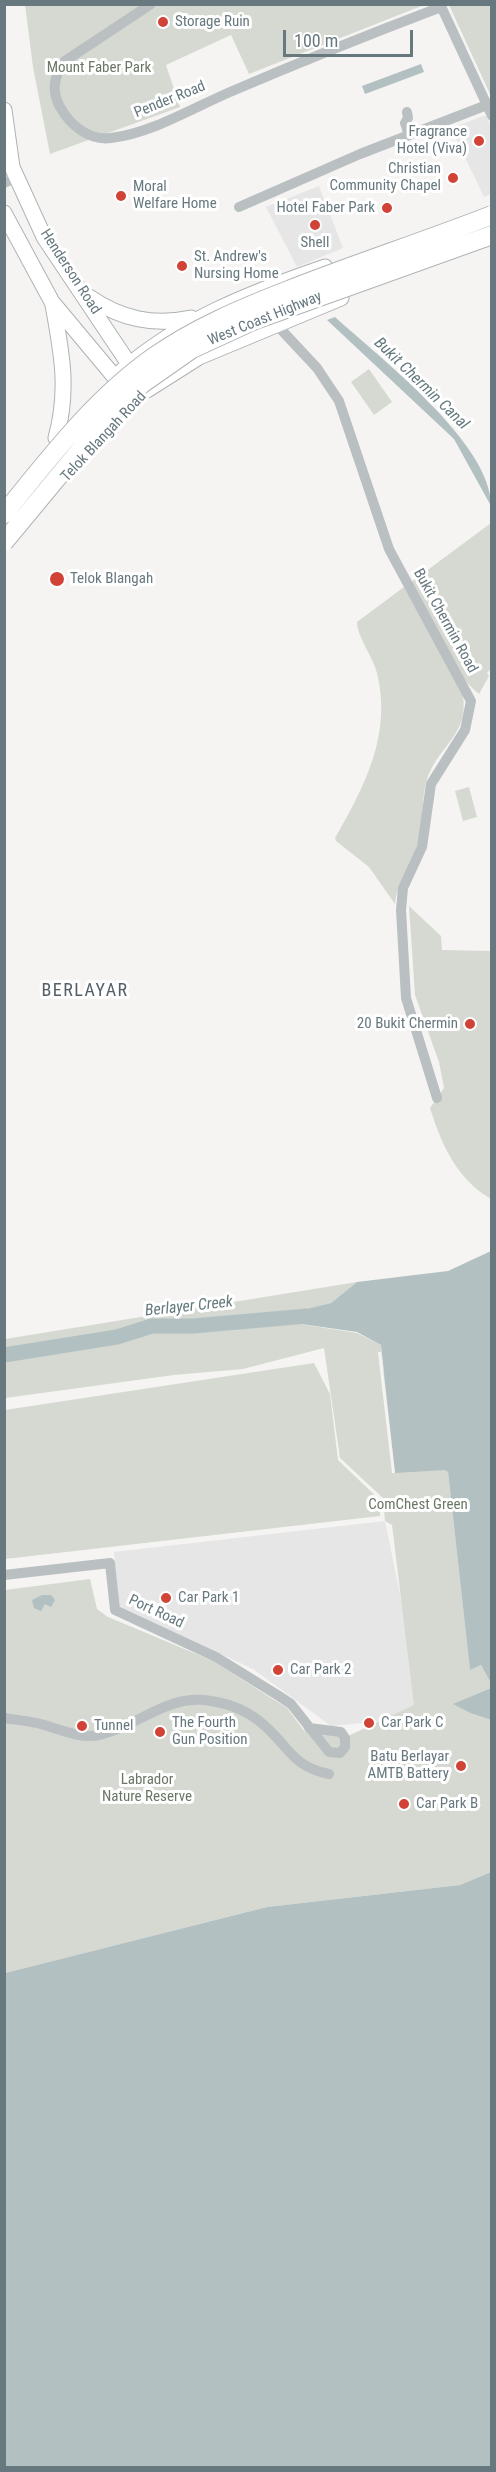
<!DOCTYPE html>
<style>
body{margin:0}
#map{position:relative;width:496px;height:2472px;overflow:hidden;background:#f5f4f2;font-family:"Roboto Condensed",sans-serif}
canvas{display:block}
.frame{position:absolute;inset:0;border:6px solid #67787f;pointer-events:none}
.scale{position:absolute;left:283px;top:30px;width:130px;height:27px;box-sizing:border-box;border:3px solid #67787f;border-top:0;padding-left:8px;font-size:18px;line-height:21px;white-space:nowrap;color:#67787f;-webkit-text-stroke:4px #fff;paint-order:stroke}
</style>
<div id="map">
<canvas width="496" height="2472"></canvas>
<div class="frame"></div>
<div class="scale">100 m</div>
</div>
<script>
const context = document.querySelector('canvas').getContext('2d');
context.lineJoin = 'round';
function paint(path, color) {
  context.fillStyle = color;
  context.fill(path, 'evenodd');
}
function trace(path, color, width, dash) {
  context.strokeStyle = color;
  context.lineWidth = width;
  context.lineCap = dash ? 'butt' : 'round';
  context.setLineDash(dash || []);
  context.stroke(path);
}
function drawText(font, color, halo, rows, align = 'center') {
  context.font = font + ' "Roboto Condensed",sans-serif';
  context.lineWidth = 6;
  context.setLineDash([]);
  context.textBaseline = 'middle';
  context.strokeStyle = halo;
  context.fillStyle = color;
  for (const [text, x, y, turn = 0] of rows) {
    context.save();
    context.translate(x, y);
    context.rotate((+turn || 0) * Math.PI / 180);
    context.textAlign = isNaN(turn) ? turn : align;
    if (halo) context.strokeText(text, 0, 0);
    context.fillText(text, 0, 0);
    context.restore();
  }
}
paint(new Path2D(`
 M 486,115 L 491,126 L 491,194 L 484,197 L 451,128 Z
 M 319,186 L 343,248 L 297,267 L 266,207 Z
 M 385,1521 L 425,1717 L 331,1726 L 253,1669 L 119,1606 L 114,1552 Z`), '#e5e6e5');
paint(new Path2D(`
 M 25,5 L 424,5 L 249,74 L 231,35 L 166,65 L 180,107 L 50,154 L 33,67 Z
 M 449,5 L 491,5 L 491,93 L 490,94 Z
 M 369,369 L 392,402 L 374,415 L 351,382 Z
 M 491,523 L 491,669 L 487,673 L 489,676 L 479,694 C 448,669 430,619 410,583 Z
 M 404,587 L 462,690 C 471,733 442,742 428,776 C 420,798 425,822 418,844 C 411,865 397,882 395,904 L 369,867 L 336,841 L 335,838 C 365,786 392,734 377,673 C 373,657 357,636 357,622 Z
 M 469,787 L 477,817 L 463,821 L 455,791 Z
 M 409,906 L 441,936 L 442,950 L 491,951 L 491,1199 C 457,1179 442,1146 430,1108 L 444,1088 L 439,1062 L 415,995 Z
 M 357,1282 L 331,1303 L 287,1314 L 287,1322 L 357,1333 L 381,1345 L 383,1369 L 448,1472 L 470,1669 L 481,1665 L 491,1682 L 491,1688 L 454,1704 L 470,1713 L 491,1720 L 491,1872 L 460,1885 L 267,1907 L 5,1973 L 5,1590 L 90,1579 L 97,1609 L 108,1617 L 213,1661 L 287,1708 L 305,1732 L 330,1732 L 346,1737 L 414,1705 L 392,1525 L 385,1521 L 383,1498 L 340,1458 L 324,1348 L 243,1369 L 174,1375 L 5,1398 L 5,1339 Z
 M 314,1363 L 330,1394 L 338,1460 L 380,1500 L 380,1516 L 5,1559 L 5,1410 Z`), '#d5d9d1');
paint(new Path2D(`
 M 421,64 L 424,72 L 365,94 L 362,86 Z
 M 335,317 C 380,358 492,444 491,506 L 454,439 L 327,320 Z
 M 491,1251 L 491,1683 L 481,1665 L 470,1670 L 448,1472 L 445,1470 L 395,1473 L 381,1345 L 357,1332 L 287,1322 L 286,1314 L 331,1303 L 357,1282 L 448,1271 Z
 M 42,1595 L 51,1595 L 55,1600 L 51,1607 L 45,1604 L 41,1611 L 34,1608 L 32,1600 Z
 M 491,1688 L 491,1720 L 470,1713 L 453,1704 Z
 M 491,1872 L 491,2467 L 5,2467 L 5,1973 L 267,1907 L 460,1885 Z`), '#b2c0c2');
paint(new Path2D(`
 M 378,1352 L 381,1352 L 395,1473 L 392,1473 Z`), '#f5f4f2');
trace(new Path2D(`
 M 4,1355 L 117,1337 L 152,1326 L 193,1326 L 307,1316`), '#b2c0c2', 15);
const major = new Path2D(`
 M 4,110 L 12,167 L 44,237 L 135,373
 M 4,213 L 52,302 L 123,387
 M 89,297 C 121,319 153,326 191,318
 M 53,305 C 62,354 69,390 56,438
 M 121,372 C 180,320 252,292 325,267
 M 147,390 L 199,357 L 341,298`);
trace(major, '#aeb3b5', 17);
trace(new Path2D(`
 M 151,4 L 65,61 C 54,76 51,90 60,107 C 70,125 89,141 111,138 C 152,133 193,108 230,92 C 300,62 370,34 441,7
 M 440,4 L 492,116
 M 407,112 L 408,118 L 405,123 L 409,135
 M 4,183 L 16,178
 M 239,207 L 360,154 L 492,103
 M 274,322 L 317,368 L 339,401 L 389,549 L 471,701 L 465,730 L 431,784 L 422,847 L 403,888 L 401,910 L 406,998 L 437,1098
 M 4,1575 L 110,1563 L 115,1610 L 216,1657 L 279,1696 L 291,1704 L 329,1752 L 340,1753 L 345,1747 L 345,1738 L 341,1732 L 309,1728
 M 4,1718 C 17,1720 29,1721 41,1724 C 59,1729 80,1739 99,1735 C 140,1726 167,1693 211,1701 C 231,1704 250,1712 265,1726 C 289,1747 293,1767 329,1774`), '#babfc1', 10);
trace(major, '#fff', 15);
const highwayBridge = new Path2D(`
 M 4,514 C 49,458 96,397 155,356 C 195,328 240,309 286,291 C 354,264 423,242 492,215
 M 4,542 L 115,408 L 142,384 L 192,349 L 255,320 L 492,235`);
trace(highwayBridge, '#b0b4b6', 20, []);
trace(highwayBridge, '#fff', 18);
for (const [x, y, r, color] of [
 [163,22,6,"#d04336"],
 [479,141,6,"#d04336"],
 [453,178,6,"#d04336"],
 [121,196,6,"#d04336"],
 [387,208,6,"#d04336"],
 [315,225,6,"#d04336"],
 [182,266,6,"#d04336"],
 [57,579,8,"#d04336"],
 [470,1024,6,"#d04336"],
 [166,1598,6,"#d04336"],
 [278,1670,6,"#d04336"],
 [369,1723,6,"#d04336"],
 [82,1726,6,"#d04336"],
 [160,1732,6,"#d04336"],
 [461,1766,6,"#d04336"],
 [404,1804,6,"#d04336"]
]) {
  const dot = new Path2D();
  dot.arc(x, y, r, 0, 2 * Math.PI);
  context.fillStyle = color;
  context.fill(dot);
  trace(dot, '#fff', 2);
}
drawText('15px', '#67787f', '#fff', [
 ["Storage Ruin",175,22],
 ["Fragrance",467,132,"right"],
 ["Hotel (Viva)",467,149,"right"],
 ["Christian",441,169,"right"],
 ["Community Chapel",441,186,"right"],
 ["Moral",133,187],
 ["Welfare Home",133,204],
 ["Hotel Faber Park",375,208,"right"],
 ["Shell",315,243,"center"],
 ["St. Andrew's",194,257],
 ["Nursing Home",194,274],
 ["Telok Blangah",70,579],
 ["20 Bukit Chermin",458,1024,"right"],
 ["Car Park 1",178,1598],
 ["Car Park 2",290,1670],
 ["The Fourth",172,1723],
 ["Gun Position",172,1740],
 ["Car Park C",381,1723],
 ["Tunnel",94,1726],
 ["Batu Berlayar",449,1757,"right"],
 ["AMTB Battery",449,1774,"right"],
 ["Car Park B",416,1804]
], 'left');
drawText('15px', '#6b7765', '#fff', [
 ["Mount Faber Park",99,68],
 ["ComChest Green",418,1505],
 ["Labrador",147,1780],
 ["Nature Reserve",147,1797]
]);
drawText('15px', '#67787f', '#fff', [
 ["Pender Road",170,100,-22],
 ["Henderson Road",70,272,57],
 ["West Coast Highway",265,319,-22],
 ["Telok Blangah Road",104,437,-47],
 ["Bukit Chermin Road",445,621,61],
 ["Port Road",156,1612,25]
]);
drawText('italic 16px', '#63797c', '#fff', [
 ["Bukit Chermin Canal",421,384,44],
 ["Berlayer Creek",189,1307,-6]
]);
context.letterSpacing = '1.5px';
drawText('18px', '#546065', '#fff', [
 ["BERLAYAR",85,991]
]);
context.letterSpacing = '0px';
</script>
